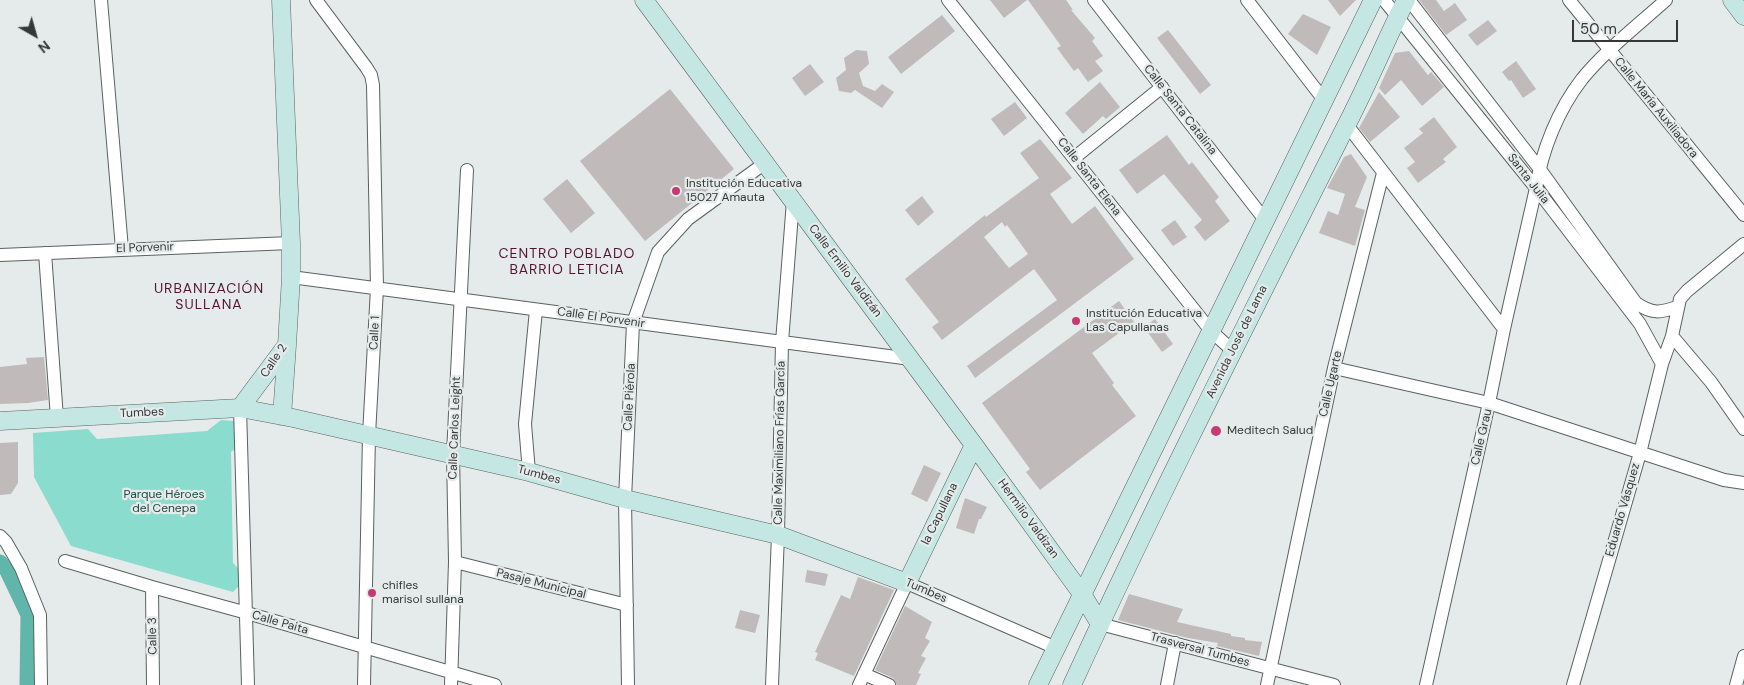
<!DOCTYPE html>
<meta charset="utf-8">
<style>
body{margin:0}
#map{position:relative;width:1744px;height:685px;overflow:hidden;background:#e4ebea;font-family:"DM Sans",sans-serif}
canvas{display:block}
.north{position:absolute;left:10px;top:10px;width:50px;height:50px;-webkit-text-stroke:4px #e4ebea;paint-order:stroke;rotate:142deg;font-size:14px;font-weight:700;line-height:20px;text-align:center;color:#363838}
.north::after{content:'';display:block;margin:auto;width:18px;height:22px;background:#363838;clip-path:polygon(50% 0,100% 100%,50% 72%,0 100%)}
.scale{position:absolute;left:1572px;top:20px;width:106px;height:22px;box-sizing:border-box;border:2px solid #363838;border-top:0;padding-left:6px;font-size:15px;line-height:18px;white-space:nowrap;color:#363838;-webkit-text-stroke:4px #e4ebea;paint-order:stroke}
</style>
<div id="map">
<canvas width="1744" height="685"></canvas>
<div class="north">N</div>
<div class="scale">50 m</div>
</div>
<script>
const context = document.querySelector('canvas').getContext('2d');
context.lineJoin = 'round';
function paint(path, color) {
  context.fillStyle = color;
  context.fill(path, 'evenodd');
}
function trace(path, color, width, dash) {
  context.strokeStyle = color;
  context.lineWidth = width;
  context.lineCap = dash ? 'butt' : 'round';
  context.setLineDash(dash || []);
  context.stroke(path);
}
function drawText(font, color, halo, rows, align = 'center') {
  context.font = font + ' "DM Sans",sans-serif';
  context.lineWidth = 4.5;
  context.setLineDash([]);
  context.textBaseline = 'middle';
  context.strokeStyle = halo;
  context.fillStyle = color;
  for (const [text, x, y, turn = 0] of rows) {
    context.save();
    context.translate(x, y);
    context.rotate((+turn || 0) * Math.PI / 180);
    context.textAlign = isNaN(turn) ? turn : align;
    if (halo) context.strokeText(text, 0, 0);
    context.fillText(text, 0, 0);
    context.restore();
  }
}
paint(new Path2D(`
 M 221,420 L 234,421 L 237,427 L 239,446 L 231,452 L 233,563 L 241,571 L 241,584 L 233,592 L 71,546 L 34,477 L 33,433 L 88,429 L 97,439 L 207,431 Z`), '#8adccf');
trace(new Path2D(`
 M 0,562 L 6,569 L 28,615 L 27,685`), '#60b6aa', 15);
paint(new Path2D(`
 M 990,0 L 1027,0 L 1004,18 Z
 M 1028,0 L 1066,0 L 1073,10 L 1071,10 L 1095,38 L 1092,41 L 1103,56 L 1095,61 L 1103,71 L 1088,82 L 1078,68 L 1074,71 L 1057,48 L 1061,46 Z
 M 1328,0 L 1356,0 L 1340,16 Z
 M 1419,0 L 1436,0 L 1444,11 L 1455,3 L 1467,20 L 1446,35 Z
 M 1303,14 L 1331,27 L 1317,55 L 1288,34 Z
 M 942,15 L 955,31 L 901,74 L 888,57 Z
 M 1488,20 L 1497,31 L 1477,46 L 1468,35 Z
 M 1168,30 L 1211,85 L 1200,94 L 1157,38 Z
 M 856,50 L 867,51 L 869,64 L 859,73 L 863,86 L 875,91 L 882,84 L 894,92 L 882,108 L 855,90 L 851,93 L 839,91 L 836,78 L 846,70 L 844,58 Z
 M 1409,51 L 1428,75 L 1431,72 L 1444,87 L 1422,106 L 1401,80 L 1385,95 L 1379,88 L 1395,53 Z
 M 1516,61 L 1536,89 L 1523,98 L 1511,80 L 1509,81 L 1502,72 Z
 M 810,64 L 824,82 L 805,96 L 792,78 Z
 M 1100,82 L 1120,107 L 1106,119 L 1103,116 L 1083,134 L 1065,113 Z
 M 670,89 L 734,169 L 645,241 L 580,161 Z
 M 1379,92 L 1400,117 L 1370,142 L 1359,128 Z
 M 1015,102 L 1027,118 L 1004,136 L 991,119 Z
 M 1434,117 L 1457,147 L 1443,159 L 1446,162 L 1418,183 L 1407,168 L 1415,162 L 1404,148 L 1423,133 L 1419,129 Z
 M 1167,135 L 1189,165 L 1192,162 L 1219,197 L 1215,201 L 1230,221 L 1205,241 L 1194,227 L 1202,220 L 1164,174 L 1137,194 L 1119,170 Z
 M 1040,139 L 1072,178 L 1050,194 L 1072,224 L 1095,206 L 1134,259 L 975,378 L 967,366 L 1057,300 L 1034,269 L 942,340 L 932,327 L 939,322 L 905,279 L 985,215 L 986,217 L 1039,178 L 1020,153 ZM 1002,222 L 1005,227 L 1007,225 L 1028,254 L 1009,268 L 984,237 Z
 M 1351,154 L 1367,177 L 1355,207 L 1365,210 L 1355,246 L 1319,233 L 1328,211 L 1338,215 L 1345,194 L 1327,188 L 1344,157 Z
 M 567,179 L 595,213 L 571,233 L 543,199 Z
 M 922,196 L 934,212 L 918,226 L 905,210 Z
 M 1175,220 L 1187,237 L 1173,246 L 1161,230 Z
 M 1119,301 L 1134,322 L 1092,353 L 1114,383 L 1112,385 L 1136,416 L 1040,490 L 1026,472 L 1030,469 L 982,403 Z
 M 1155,319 L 1173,344 L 1162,352 L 1144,327 Z
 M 44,357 L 48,400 L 28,403 L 0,404 L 0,367 L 27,364 L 26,358 Z
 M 18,442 L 18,483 L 11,494 L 0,495 L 0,443 Z
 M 924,465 L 941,473 L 927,502 L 911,494 Z
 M 965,498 L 987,507 L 981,519 L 979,519 L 974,534 L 956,528 Z
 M 807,570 L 828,574 L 825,586 L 805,582 Z
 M 858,577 L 894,590 L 854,676 L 815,660 L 818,653 L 815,652 L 841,595 L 850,599 Z
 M 1129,594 L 1183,609 L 1177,622 L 1231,634 L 1231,636 L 1245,638 L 1245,640 L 1262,642 L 1259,656 L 1217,646 L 1218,643 L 1188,638 L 1118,620 Z
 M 905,606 L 932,622 L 925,638 L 930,641 L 921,656 L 926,658 L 918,673 L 921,674 L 916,685 L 897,685 L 893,678 L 875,670 Z
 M 740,610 L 760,615 L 755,633 L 735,628 Z`), '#c0babb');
const street = new Path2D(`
 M 101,0 L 122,249
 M 316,0 L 366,67 L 371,75 L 373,85 L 377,288 L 369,435 L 364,685
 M 948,0 L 1211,331 L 1232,350
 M 1094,0 L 1265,220
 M 1247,0 L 1324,100
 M 1384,0 L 1536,188 L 1640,324 L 1662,364
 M 1409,0 L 1539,168 L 1636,303 C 1652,314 1660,313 1677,307
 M 1569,0 L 1744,215
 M 1347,125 L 1504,329
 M 1074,158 L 1162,87
 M 45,253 L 57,418
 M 0,255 L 291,243
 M 291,277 L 911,359
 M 1672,336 L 1711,382 L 1744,429
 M 1334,368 L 1489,403 L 1724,480 L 1744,483
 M 240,408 L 248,685
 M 529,472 L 525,424 L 536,310
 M 0,536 L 6,542 L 21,568 L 40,615 L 41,685
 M 65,561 L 152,587 L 247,613 L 495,685
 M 455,562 L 627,605
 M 152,587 L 153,685
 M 1100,624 L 1334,685
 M 864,674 L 889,685
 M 451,685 L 455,562 L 453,454 L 467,170
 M 628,685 L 625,499 L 633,323 L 658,252 L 688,219 L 765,163
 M 772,685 L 778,535 L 782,342 L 793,201
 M 859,685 L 907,583 L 1056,648
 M 1167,685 L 1175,643
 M 1267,685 L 1334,368 L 1383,173
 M 1426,685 L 1489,403 L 1504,329 L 1536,188 C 1542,150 1558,110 1582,79 C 1606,50 1638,25 1666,0
 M 1573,685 L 1640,453 L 1662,364 L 1672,336 L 1680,299 L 1687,291 L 1744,244
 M 1736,685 L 1744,656`);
const secondary = new Path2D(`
 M 644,0 L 974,445 L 1082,594 L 1100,624
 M 1732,0 L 1744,16
 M 240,408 L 287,345 L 291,277 L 291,243 L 281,0
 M 282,416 L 287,345
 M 0,421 L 240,408 L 293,418 L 529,472 L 625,499 L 778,535 L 907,583 L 974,445
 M 1038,685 L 1373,0
 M 1072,685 C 1158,497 1252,313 1345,128 C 1367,86 1385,42 1406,0`);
trace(street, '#5b6160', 14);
trace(secondary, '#5b6160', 19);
trace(street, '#fff', 12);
trace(secondary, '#c5e7e3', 18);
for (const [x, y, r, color] of [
 [676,191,5,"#c43a74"],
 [1076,321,5,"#c43a74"],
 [1216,431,6,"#c43a74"],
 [372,593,5,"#c43a74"]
]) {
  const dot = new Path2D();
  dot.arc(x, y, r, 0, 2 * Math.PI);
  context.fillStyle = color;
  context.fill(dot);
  trace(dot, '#e4ebea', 2);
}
drawText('12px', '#363838', '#e4ebea', [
 ["Calle María Auxiliadora",1656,108,51],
 ["Calle Santa Catalina",1180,110,52],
 ["Calle Santa Elena",1089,177,52],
 ["Santa Julia",1528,179,52],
 ["El Porvenir",145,248,-2],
 ["Calle Emilio Valdizán",845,271,53],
 ["Calle El Porvenir",601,318,8],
 ["Calle 1",375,333,-87],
 ["Avenida José de Lama",1237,342,-64],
 ["Calle 2",274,361,-56],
 ["Calle Ugarte",1331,384,-77],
 ["Calle Piérola",630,397,-87],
 ["Tumbes",142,413,-3],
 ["Calle Carlos Leight",455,428,-88],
 ["Calle Grau",1482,437,-77],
 ["Calle Maximiliano Frías García",780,443,-89],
 ["Tumbes",539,475,15],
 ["Eduardo Vásquez",1623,510,-74],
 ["la Capullana",940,514,-64],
 ["Hermilio Valdizan",1028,519,54],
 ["Pasaje Municipal",541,584,14],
 ["Tumbes",926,591,23],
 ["Calle Paita",280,623,16],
 ["Calle 3",153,636,-91],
 ["Trasversal Tumbes",1200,650,15]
]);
drawText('12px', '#363838', '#e4ebea', [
 ["Institución Educativa",686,184],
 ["15027 Amauta",686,198],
 ["Institución Educativa",1086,314],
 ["Las Capullanas",1086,328],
 ["Meditech Salud",1227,431],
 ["chifles",382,586],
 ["marisol sullana",382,600]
], 'left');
drawText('12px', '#214943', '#e4ebea', [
 ["Parque Héroes",164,495],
 ["del Cenepa",164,509]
]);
context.letterSpacing = '1px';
drawText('14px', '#55132f', '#e4ebea', [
 ["CENTRO POBLADO",567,254],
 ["BARRIO LETICIA",567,270],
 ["URBANIZACIÓN",209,289],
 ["SULLANA",209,305]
]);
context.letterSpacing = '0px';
</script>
